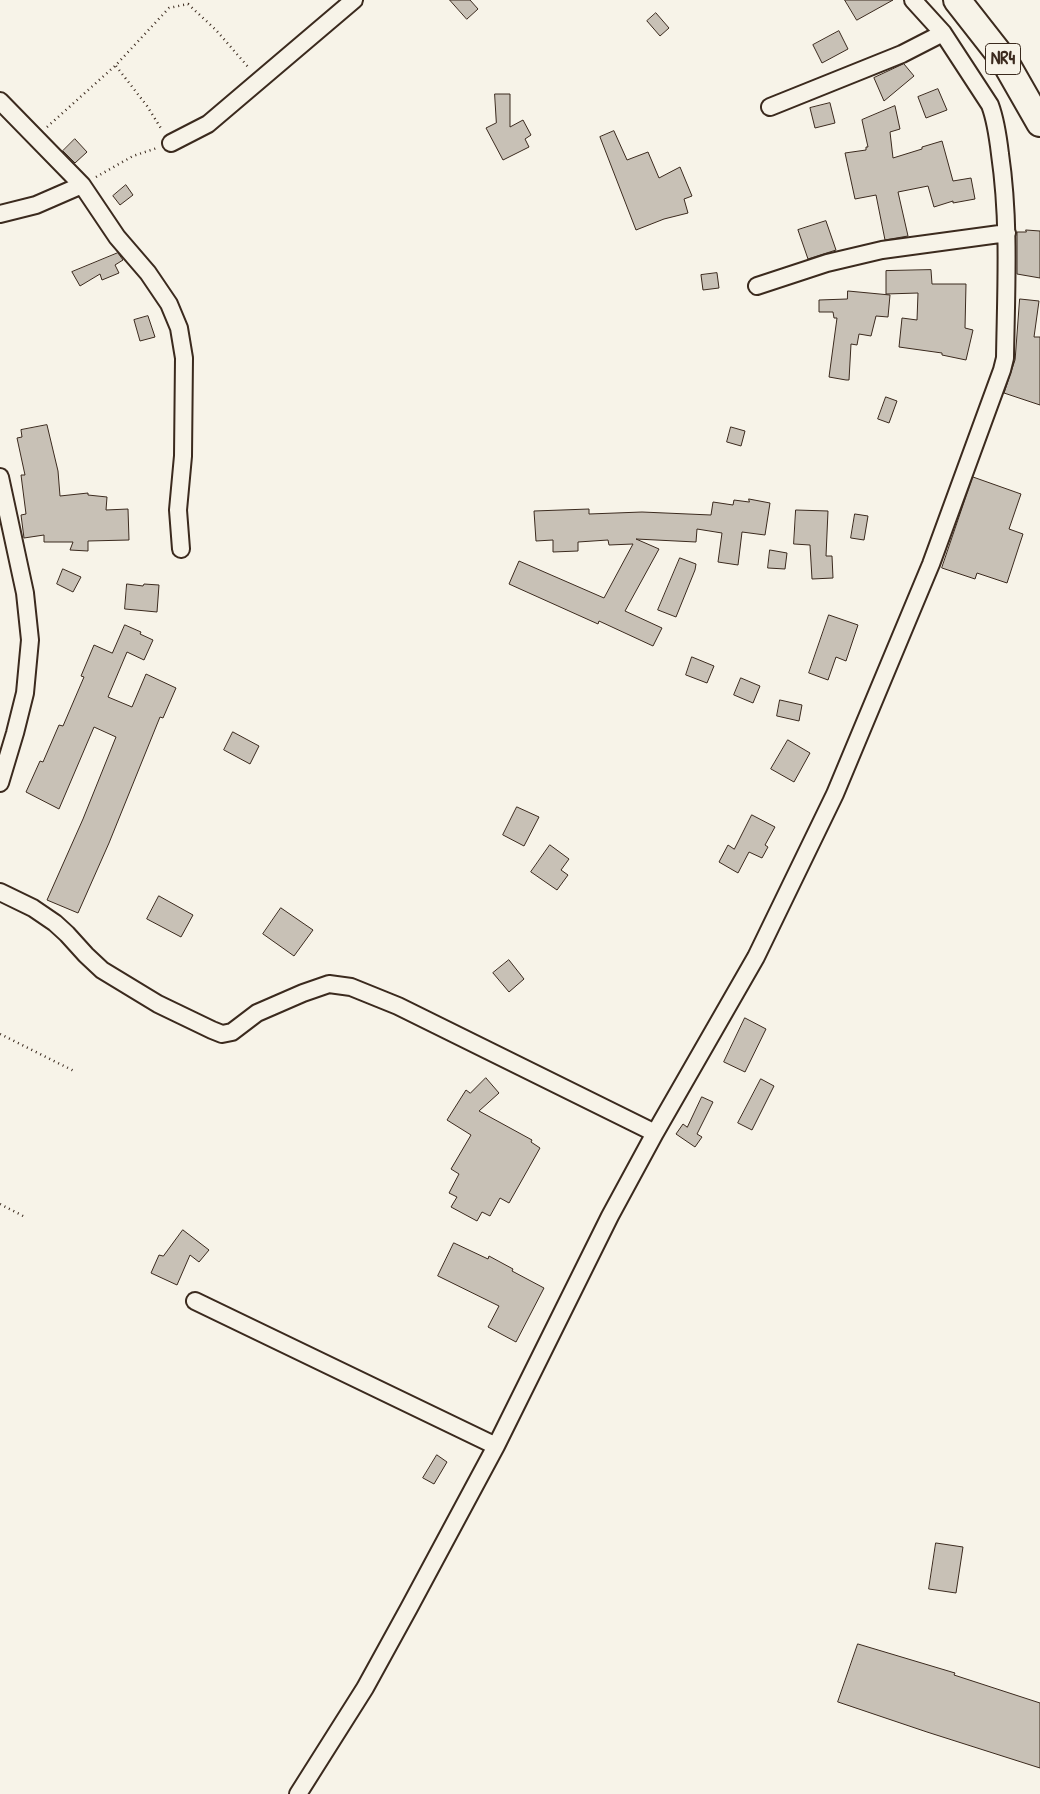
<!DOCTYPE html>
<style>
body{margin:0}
canvas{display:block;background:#f7f3e8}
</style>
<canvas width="1040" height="1794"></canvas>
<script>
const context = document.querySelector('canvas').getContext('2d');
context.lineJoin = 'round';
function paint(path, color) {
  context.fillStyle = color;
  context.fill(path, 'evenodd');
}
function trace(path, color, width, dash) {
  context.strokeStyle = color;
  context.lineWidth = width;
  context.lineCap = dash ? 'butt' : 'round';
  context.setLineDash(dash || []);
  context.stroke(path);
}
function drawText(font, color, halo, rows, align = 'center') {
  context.font = font + ' "Patrick Hand",sans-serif';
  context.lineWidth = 4.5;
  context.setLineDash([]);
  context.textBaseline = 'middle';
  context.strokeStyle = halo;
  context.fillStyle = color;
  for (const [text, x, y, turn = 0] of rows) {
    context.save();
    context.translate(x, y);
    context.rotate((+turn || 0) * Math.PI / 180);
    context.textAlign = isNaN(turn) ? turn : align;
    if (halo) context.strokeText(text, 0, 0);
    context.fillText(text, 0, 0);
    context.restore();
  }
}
const building = new Path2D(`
 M 450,0 L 470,0 L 478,9 L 467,19 Z
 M 845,0 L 893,0 L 857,20 Z
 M 656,13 L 669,28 L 660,36 L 647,21 Z
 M 839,31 L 848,49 L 822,63 L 813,45 Z
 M 904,64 L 914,76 L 884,101 L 874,78 Z
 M 938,89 L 947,110 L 926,118 L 918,97 Z
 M 495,94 L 510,94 L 510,127 L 523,120 L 531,135 L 525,139 L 529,147 L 503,160 L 486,128 L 496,123 Z
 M 830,103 L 835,123 L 815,128 L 810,108 Z
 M 895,106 L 900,129 L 890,132 L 893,158 L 922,149 L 922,147 L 942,141 L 953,181 L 971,178 L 975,199 L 953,203 L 953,201 L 934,207 L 928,186 L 898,192 L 908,236 L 885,240 L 876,195 L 855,199 L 845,153 L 866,150 L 866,147 L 868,147 L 862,120 Z
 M 614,131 L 627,160 L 648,152 L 659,178 L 680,167 L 692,196 L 684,199 L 688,213 L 664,219 L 636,230 L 600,137 Z
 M 75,139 L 87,152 L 75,163 L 63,151 Z
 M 126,185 L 133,195 L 120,205 L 113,196 Z
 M 826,221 L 836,250 L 808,259 L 798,230 Z
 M 1026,230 L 1040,231 L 1040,278 L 1017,274 L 1017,232 L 1026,232 Z
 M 118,253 L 123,260 L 115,265 L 119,273 L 102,280 L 100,274 L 80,286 L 72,272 Z
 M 931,270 L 932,284 L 966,284 L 965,328 L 973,330 L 966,360 L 942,355 L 942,353 L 899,347 L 902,318 L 917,320 L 918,293 L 886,294 L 886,271 Z
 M 717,273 L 719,288 L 703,290 L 701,275 Z
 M 848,291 L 890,295 L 888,317 L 876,316 L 871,336 L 859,334 L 857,345 L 851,344 L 849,380 L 846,380 L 829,377 L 837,318 L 834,318 L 833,312 L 819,312 L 819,300 L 847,299 Z
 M 1020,299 L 1039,301 L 1034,337 L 1040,337 L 1040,405 L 1004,393 L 1015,360 Z
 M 148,316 L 155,337 L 140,341 L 134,320 Z
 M 886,397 L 897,401 L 889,423 L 878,419 Z
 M 47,425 L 58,471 L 60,496 L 88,493 L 88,495 L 107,497 L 106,510 L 128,509 L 129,540 L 88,541 L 88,551 L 70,550 L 73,542 L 44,542 L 44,535 L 24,538 L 21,515 L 26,514 L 21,475 L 25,475 L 17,438 L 22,437 L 21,430 Z
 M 731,427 L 745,431 L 741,446 L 727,442 Z
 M 973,477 L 1021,494 L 1009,529 L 1023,534 L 1007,583 L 977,573 L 975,579 L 942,568 Z
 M 749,499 L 770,503 L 765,535 L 742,532 L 738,565 L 718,562 L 722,533 L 697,529 L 696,542 L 636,539 L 659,549 L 625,611 L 662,628 L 653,646 L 599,621 L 598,624 L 509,584 L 519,561 L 604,598 L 633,544 L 609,545 L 608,540 L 578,542 L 578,551 L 553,552 L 553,540 L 536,541 L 534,511 L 589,509 L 589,514 L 642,512 L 711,515 L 713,502 L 733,505 L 734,500 L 749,502 Z
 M 796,510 L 828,511 L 826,556 L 832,556 L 833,578 L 812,579 L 810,545 L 794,544 Z
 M 855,514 L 868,516 L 864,540 L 851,538 Z
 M 770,550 L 787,553 L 785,569 L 768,568 Z
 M 680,558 L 696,564 L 695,570 L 676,617 L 658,610 Z
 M 63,569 L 81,577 L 73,592 L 57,584 Z
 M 127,584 L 143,586 L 144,584 L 159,585 L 157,612 L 125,609 Z
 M 829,615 L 858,625 L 846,661 L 836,657 L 828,680 L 809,673 Z
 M 125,625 L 141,632 L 140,634 L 153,640 L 144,660 L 127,652 L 108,697 L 132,707 L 146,674 L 176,688 L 163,718 L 160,717 L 109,843 L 78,913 L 47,900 L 83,819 L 116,737 L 94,727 L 59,809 L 26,792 L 40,761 L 43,762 L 59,725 L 63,726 L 84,677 L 81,676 L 94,645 L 112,653 Z
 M 692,657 L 714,666 L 707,683 L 686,675 Z
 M 741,678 L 760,686 L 753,703 L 734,695 Z
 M 780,700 L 802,705 L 799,721 L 777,716 Z
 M 233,732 L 259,746 L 250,764 L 224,750 Z
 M 788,740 L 810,753 L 794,782 L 771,769 Z
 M 517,807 L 539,817 L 524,846 L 503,835 Z
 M 752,815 L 775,827 L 765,845 L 768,847 L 762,858 L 749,852 L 738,873 L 719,862 L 728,845 L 734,849 Z
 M 550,845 L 569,859 L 561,870 L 568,875 L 557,890 L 531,872 Z
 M 159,896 L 193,915 L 181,937 L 147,919 Z
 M 281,908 L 313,930 L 294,956 L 263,934 Z
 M 509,960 L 524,979 L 509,992 L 493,973 Z
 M 745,1018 L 766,1029 L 745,1072 L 724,1062 Z
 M 486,1078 L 499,1093 L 479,1111 L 532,1140 L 531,1142 L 540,1148 L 509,1203 L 500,1198 L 490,1216 L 482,1212 L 477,1221 L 451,1207 L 457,1197 L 449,1193 L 459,1174 L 451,1169 L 471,1135 L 447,1120 L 466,1090 L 470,1093 Z
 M 761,1079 L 774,1086 L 752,1130 L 738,1123 Z
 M 702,1097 L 713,1102 L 697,1134 L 702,1137 L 695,1147 L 676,1134 L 683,1124 L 687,1127 Z
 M 183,1230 L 209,1250 L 199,1262 L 190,1255 L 177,1285 L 151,1273 L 159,1255 L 163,1256 Z
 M 454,1243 L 488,1259 L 489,1256 L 513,1269 L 512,1271 L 544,1288 L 516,1342 L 488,1327 L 499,1306 L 438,1276 Z
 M 437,1455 L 447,1462 L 434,1484 L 423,1478 Z
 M 936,1543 L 963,1547 L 956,1593 L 929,1589 Z
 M 858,1644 L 955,1673 L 954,1675 L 1040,1703 L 1040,1768 L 927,1732 L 838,1702 Z`);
paint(building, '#c8c1b6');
trace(building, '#3b2a1e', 1);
const minor = new Path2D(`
 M 0,101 L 82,185 L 117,237 L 148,273 L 169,304 L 179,328 L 184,358 L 183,456 L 178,510 L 181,549
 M 770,107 L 902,54 L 943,33
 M 171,143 L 208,124 L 354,0
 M 0,214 L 36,205 L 82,185
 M 757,286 L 827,263 L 882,250 L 1007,233
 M 0,477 L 25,593 L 30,640 L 25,693 L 15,733 L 0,783
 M 0,892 L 33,908 L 55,923 L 67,934 L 86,955 L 102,970 L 158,1004 L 212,1030 L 222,1034 L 232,1032 L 257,1013 L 303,993 L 329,984 L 351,987 L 398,1006 L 655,1133
 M 195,1301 L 496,1446
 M 298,1794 L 365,1688 L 409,1608 L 496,1446 L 610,1216 L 655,1133 L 756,957 L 835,794 L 931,564 L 1002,370 L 1005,358 C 1006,290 1010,222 1000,154 C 998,137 996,121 990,105 L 943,33 L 913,0`);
const trunk = new Path2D(`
 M 957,0 L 1004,60 L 1040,123`);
trace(minor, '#3b2a1e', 20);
trace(trunk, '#3b2a1e', 30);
trace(new Path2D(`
 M 116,66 L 147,106 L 162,130
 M 47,127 L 116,65 L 169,8 L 188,4 L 216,30 L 249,68
 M 96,177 L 133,156 L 157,148
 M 0,1034 L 76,1072
 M 0,1204 L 25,1217`), '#3b2a1e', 2.5, [1, 4]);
trace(minor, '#f7f3e8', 16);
trace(trunk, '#f7f3e8', 26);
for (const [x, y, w] of [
 [1003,59,35]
]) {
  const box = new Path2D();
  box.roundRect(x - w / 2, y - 15.5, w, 31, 4);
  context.fillStyle = '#f7f3e8';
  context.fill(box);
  trace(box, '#3b2a1e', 1);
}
drawText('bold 18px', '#3b2a1e', null, [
 ["NR4",1003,59]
]);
</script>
